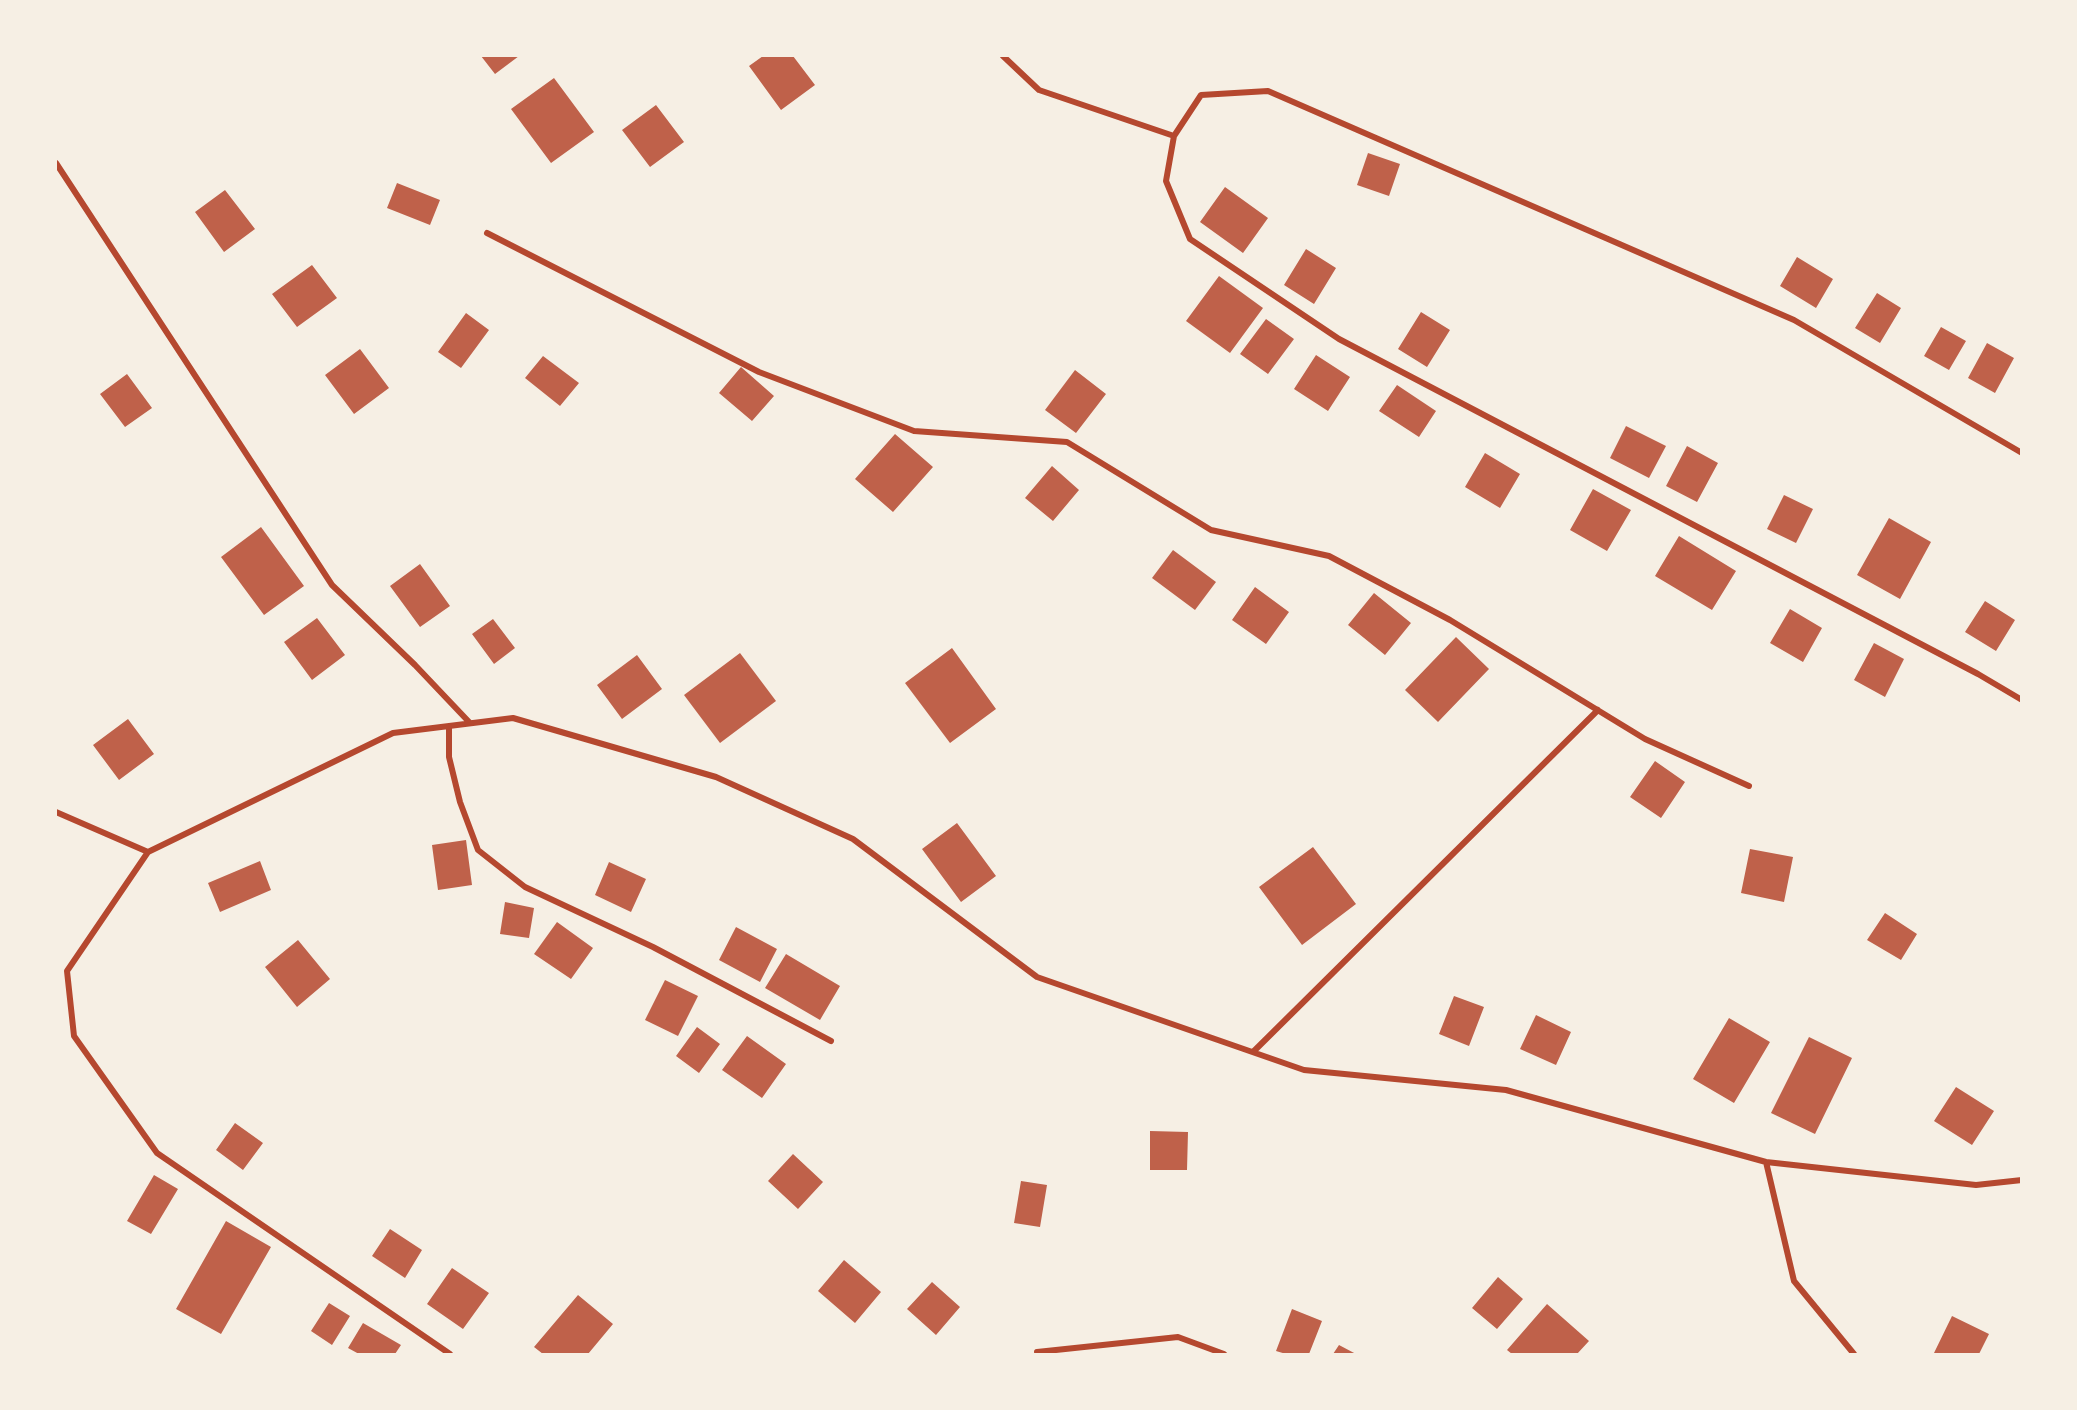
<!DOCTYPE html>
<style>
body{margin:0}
#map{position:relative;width:2077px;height:1410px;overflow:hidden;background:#f6efe4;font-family:Mulish,sans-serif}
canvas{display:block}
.frame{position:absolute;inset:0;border:57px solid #f6efe4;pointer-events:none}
</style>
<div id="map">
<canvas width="2077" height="1410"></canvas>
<div class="frame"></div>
</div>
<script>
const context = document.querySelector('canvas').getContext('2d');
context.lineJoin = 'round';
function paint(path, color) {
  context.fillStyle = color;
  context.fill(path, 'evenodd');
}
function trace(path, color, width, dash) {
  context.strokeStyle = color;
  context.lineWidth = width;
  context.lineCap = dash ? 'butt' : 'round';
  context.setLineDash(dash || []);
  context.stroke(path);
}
paint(new Path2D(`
 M 481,56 L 519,56 L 495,74 Z
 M 763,56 L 793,56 L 815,85 L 781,110 L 749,66 Z
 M 554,78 L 594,132 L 551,163 L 511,109 Z
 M 656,105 L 684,142 L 650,167 L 622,130 Z
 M 1368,153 L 1400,164 L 1389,196 L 1357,185 Z
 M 397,183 L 440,200 L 430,225 L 387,208 Z
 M 1225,187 L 1268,218 L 1243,253 L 1200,222 Z
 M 225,190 L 255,229 L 224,252 L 195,212 Z
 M 1306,249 L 1336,268 L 1314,304 L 1284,285 Z
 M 1797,257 L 1833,279 L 1816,308 L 1780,286 Z
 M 312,265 L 337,298 L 297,327 L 272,294 Z
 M 1219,276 L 1263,308 L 1230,353 L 1186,321 Z
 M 1877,293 L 1901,308 L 1880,343 L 1855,328 Z
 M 1421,312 L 1450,330 L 1427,367 L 1398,349 Z
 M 466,313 L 489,330 L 461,368 L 438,352 Z
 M 1266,319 L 1294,339 L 1268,374 L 1240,354 Z
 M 1941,327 L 1966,341 L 1949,370 L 1924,356 Z
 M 1987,343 L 2014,358 L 1995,393 L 1968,378 Z
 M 360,349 L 389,388 L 354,414 L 325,375 Z
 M 1316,355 L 1350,377 L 1328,411 L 1294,389 Z
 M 543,356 L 579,383 L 560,406 L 525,378 Z
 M 741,367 L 774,396 L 752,421 L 719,393 Z
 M 1075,370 L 1106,394 L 1076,433 L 1045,410 Z
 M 127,374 L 152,408 L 125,427 L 100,394 Z
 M 1397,385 L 1436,411 L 1419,437 L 1379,411 Z
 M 1626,426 L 1666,446 L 1649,478 L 1610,458 Z
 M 895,434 L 933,467 L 893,512 L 855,479 Z
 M 1687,446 L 1718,463 L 1697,502 L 1666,486 Z
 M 1485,453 L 1520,474 L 1500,508 L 1465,487 Z
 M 1052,466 L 1079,490 L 1053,521 L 1025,498 Z
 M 1593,489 L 1631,510 L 1607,551 L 1570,530 Z
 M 1784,495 L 1813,509 L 1796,543 L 1767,529 Z
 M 1889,518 L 1931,542 L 1900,599 L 1857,575 Z
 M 261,527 L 304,586 L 264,615 L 221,557 Z
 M 1679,536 L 1736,571 L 1712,610 L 1655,576 Z
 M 1173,550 L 1216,582 L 1195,610 L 1152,578 Z
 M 420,564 L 450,606 L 420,627 L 390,586 Z
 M 1255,587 L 1289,612 L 1266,644 L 1232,620 Z
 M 1374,593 L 1411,623 L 1385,655 L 1348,625 Z
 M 1985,601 L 2015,620 L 1996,651 L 1965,632 Z
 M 1790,609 L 1822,628 L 1803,662 L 1770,643 Z
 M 317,618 L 345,655 L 312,680 L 284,642 Z
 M 493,619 L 515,648 L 494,664 L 472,634 Z
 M 1456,637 L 1489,669 L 1438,722 L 1405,690 Z
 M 1874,643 L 1904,659 L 1885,697 L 1854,680 Z
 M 952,648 L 996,709 L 950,743 L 905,683 Z
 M 740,653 L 776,701 L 720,743 L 684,695 Z
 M 637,655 L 662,689 L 622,719 L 597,685 Z
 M 128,719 L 154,754 L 119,780 L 93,745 Z
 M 1655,761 L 1685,782 L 1661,818 L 1630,797 Z
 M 957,823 L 996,876 L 961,902 L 922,849 Z
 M 466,840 L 472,885 L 438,890 L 432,845 Z
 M 1313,847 L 1356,904 L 1302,945 L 1259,887 Z
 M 1750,849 L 1793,857 L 1784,902 L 1741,893 Z
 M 260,861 L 271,890 L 220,912 L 208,883 Z
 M 609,862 L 646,879 L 631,912 L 595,895 Z
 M 505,902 L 534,908 L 529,938 L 500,934 Z
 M 1885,913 L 1917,934 L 1901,960 L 1867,940 Z
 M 557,922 L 593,948 L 571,979 L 534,954 Z
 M 736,927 L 777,949 L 760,982 L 719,960 Z
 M 298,940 L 330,979 L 297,1007 L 265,967 Z
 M 786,954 L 840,986 L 820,1020 L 765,988 Z
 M 665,980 L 698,996 L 678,1036 L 645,1020 Z
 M 1454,996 L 1484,1007 L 1469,1046 L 1439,1034 Z
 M 1536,1015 L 1571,1032 L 1556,1065 L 1520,1049 Z
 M 1729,1018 L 1770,1042 L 1734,1103 L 1693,1079 Z
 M 697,1027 L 720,1044 L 699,1073 L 676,1056 Z
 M 747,1036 L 786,1064 L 762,1098 L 722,1070 Z
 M 1809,1037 L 1852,1058 L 1815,1134 L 1771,1113 Z
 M 1956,1087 L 1994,1111 L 1972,1145 L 1934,1121 Z
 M 235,1123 L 263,1143 L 243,1170 L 216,1150 Z
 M 1150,1131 L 1188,1132 L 1187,1170 L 1150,1170 Z
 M 793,1154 L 823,1182 L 798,1209 L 768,1181 Z
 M 154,1175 L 178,1189 L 151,1234 L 127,1221 Z
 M 1021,1181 L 1047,1185 L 1040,1227 L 1014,1223 Z
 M 226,1221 L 271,1247 L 221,1334 L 176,1309 Z
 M 390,1229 L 422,1250 L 405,1278 L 372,1256 Z
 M 844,1260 L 881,1292 L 855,1323 L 818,1291 Z
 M 452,1268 L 489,1293 L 463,1329 L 427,1304 Z
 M 1498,1277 L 1523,1299 L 1497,1329 L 1472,1308 Z
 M 932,1282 L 960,1307 L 936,1335 L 907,1309 Z
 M 578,1295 L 613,1324 L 588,1354 L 543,1354 L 534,1347 Z
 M 329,1303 L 350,1316 L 332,1345 L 311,1331 Z
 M 1547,1304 L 1589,1341 L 1577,1354 L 1512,1354 L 1507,1350 Z
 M 1292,1309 L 1322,1321 L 1309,1354 L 1286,1354 L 1276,1351 Z
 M 1952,1316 L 1989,1334 L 1979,1354 L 1934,1353 Z
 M 363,1323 L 401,1345 L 395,1354 L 359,1354 L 348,1348 Z
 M 1339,1345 L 1356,1354 L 1333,1354 Z`), '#bf614a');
trace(new Path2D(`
 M 1003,56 L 1039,90 L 1174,136
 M 56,163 L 332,585 L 415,665 L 470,723
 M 487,233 L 759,372 L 914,431 L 1067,442 L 1211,530 L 1329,556 L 1450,620 L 1645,739 L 1749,786
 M 2022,453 L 1794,320 L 1268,91 L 1201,95 L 1174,136 L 1166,181 L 1190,239 L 1339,339 L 1978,674 L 2022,700
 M 449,726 L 449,757 L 460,802 L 478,850 L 525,887 L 653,947 L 831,1041
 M 56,812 L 148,852
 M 1253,1052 L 1598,710
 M 1766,1162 L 1794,1281 L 1854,1354
 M 1037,1352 L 1178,1337 L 1224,1354
 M 450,1354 L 157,1153 L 74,1036 L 67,971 L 148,852 L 393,733 L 513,718 L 716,777 L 853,839 L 1037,977 L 1304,1070 L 1506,1090 L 1766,1162 L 1976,1185 L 2022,1180`), '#b5482f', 6);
</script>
